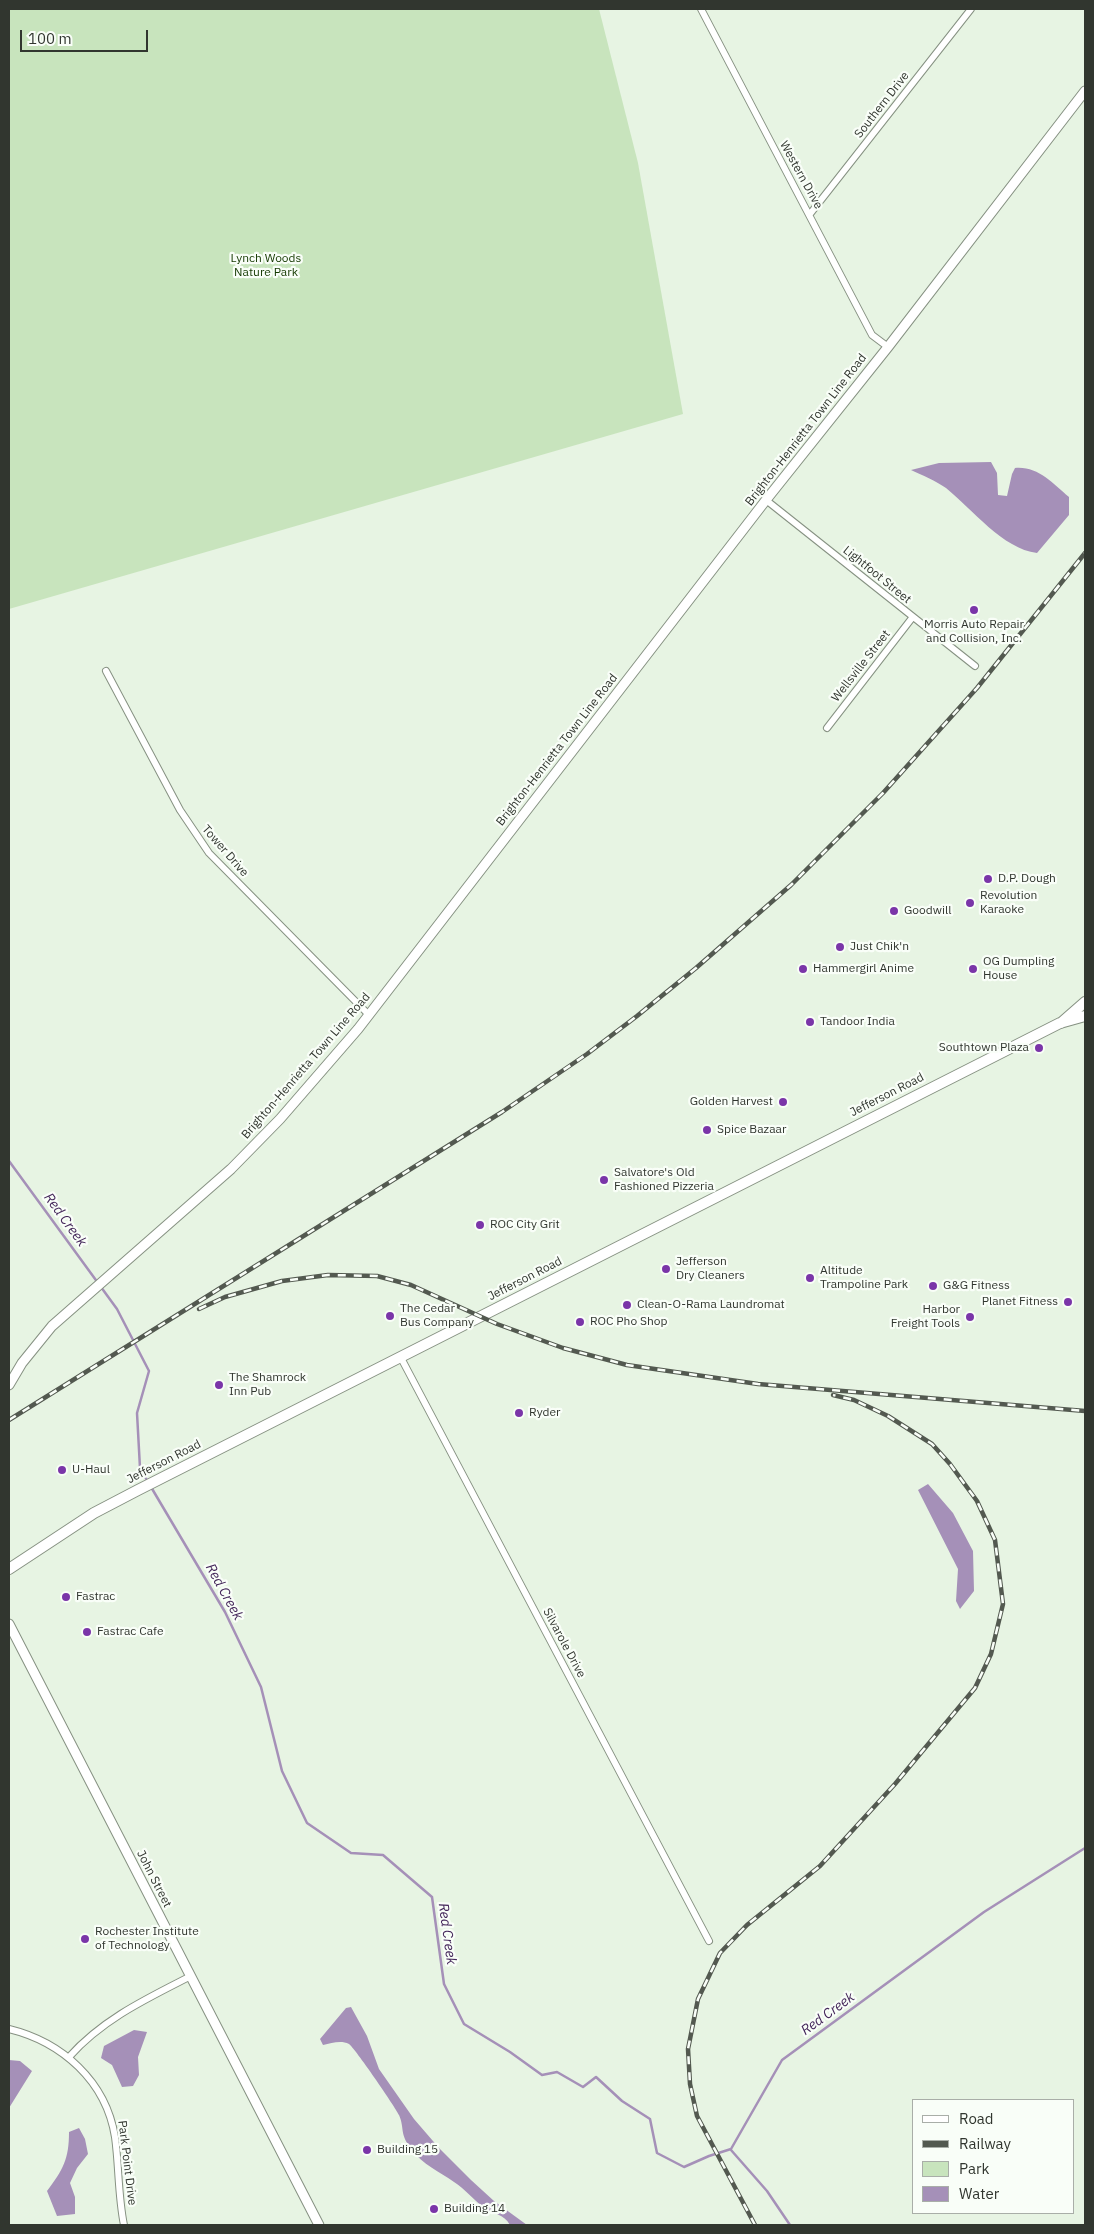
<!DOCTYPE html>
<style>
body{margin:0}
#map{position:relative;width:1094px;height:2234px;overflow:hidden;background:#e7f4e3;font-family:"IBM Plex Sans",sans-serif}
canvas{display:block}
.frame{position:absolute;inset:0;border:10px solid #31362f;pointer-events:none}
.legend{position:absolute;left:912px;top:2099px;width:162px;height:115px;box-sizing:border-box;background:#f9fef8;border:1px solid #a9aea8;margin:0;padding:6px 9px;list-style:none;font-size:15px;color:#31362f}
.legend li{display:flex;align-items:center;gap:10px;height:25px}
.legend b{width:25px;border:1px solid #a9aea8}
.scale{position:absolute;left:20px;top:30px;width:128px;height:22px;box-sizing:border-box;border:2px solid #31362f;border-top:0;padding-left:6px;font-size:15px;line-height:18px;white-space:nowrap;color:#31362f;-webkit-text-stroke:4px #f9fef8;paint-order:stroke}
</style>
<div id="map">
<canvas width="1094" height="2234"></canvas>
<div class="frame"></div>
<ul class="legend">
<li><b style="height:6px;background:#fff"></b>Road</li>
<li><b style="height:6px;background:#535950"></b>Railway</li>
<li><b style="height:14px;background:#c8e4bd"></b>Park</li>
<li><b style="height:14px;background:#a590b8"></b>Water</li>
</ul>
<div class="scale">100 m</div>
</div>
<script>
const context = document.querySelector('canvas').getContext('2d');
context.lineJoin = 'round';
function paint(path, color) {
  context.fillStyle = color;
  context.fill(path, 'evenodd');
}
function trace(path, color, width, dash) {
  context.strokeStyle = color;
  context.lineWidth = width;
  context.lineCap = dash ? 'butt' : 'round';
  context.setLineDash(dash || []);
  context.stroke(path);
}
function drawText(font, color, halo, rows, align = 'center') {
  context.font = font + ' "IBM Plex Sans",sans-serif';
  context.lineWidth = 4.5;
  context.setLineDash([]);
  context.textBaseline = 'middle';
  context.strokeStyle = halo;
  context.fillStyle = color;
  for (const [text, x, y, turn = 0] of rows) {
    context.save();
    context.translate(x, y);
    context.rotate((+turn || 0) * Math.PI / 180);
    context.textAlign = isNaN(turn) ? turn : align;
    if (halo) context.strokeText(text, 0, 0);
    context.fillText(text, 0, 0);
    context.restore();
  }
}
paint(new Path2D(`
 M 9,9 L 599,9 L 638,163 L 683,414 L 9,609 Z`), '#c8e4bd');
paint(new Path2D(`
 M 991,462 L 997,473 L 998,495 L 1007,496 L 1012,474 L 1015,468 C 1038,466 1052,483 1069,497 L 1069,515 L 1037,553 C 1003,549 972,509 946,488 C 936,481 922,475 911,470 L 939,463 Z
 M 928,1484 L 953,1513 L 973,1551 L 974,1591 L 960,1609 L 956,1601 L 958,1569 L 918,1490 Z
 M 351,2007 L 367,2036 L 379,2069 L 414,2119 L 439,2148 L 471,2180 L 494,2201 L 527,2225 L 510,2225 C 504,2214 493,2214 483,2207 C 473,2199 465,2189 454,2182 C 440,2172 422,2164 412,2150 C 399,2134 405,2129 399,2115 C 396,2108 354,2047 349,2044 C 341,2040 332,2043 323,2045 L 320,2039 L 346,2008 Z
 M 134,2030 L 147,2032 L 138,2057 L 139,2075 L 133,2086 L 122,2087 L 112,2065 L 101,2058 L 104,2046 Z
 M 9,2060 L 20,2061 L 32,2071 L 9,2108 Z
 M 79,2128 L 85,2139 L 88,2154 L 77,2168 L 70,2183 L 75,2197 L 75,2214 L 57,2216 L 47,2191 C 63,2170 69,2159 69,2132 Z`), '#a590b8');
trace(new Path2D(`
 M 9,1161 L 117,1309 L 149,1371 L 137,1413 L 140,1468 L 148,1482
 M 151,1487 L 225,1612 L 261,1687 L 282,1771 L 307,1823 L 351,1853 L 383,1855 L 432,1897 L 444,1984 L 464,2024 L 510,2052 L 542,2075 L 557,2072 L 583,2087 L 596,2077 L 622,2101 L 650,2119 L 657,2153 L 684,2167 L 709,2156 L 731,2149 L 782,2060 L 984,1912 L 1085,1848
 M 731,2150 L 767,2191 L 790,2225`), '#a590b8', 2.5);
const minor = new Path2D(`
 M 701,9 L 872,335 L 888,347
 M 810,214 L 971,9
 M 766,500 L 975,666
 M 106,671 L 180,810 L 209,853 L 369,1015
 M 827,728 L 912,618
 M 400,1356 L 709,1941
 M 9,2029 C 62,2042 106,2081 115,2137 C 119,2166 118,2196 124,2225
 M 69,2057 C 103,2019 146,1999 191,1976`);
const tertiary = new Path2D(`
 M 9,1385 L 22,1363 L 52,1326 L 231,1169 L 280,1119 L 358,1029 L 766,500 L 888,347 L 1085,91
 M 9,1624 L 319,2225`);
const primary = new Path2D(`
 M 1061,1023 L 1085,1002
 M 9,1569 L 94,1513 L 138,1490 L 1060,1023 L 1085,1016`);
trace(minor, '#869182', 8);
trace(tertiary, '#869182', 11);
trace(primary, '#869182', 12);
trace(minor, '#fff', 6);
trace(tertiary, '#fff', 9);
trace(primary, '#fff', 10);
const rail = new Path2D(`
 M 199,1309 L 225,1297 L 282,1281 L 328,1275 L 377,1276 L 411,1285 L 497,1324 L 563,1348 L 627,1365 L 758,1384 L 1085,1411
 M 9,1420 L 502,1112 L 587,1054 L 637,1016 L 696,968 L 791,885 L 883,793 L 977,688 L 1085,553
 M 755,2225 L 697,2116 L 690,2084 L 688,2049 L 698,1999 L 720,1953 L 747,1925 L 820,1866 L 895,1784 L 975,1688 L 991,1654 L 1003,1604 L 995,1540 L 977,1501 L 950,1464 L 932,1444 L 888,1416 L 854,1400 L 833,1395`);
trace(rail, '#535950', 4.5);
trace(rail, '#f9fef8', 2.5, [8]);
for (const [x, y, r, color] of [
 [974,610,5,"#7a35a8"],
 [988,879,5,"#7a35a8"],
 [970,903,5,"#7a35a8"],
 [894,911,5,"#7a35a8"],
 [840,947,5,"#7a35a8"],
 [803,969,5,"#7a35a8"],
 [973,969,5,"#7a35a8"],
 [810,1022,5,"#7a35a8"],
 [1039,1048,5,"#7a35a8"],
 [783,1102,5,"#7a35a8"],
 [707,1130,5,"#7a35a8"],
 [604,1180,5,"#7a35a8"],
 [480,1225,5,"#7a35a8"],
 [666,1269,5,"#7a35a8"],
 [810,1278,5,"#7a35a8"],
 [933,1286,5,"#7a35a8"],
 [1068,1302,5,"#7a35a8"],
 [627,1305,5,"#7a35a8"],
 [390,1316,5,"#7a35a8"],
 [970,1317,5,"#7a35a8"],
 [580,1322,5,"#7a35a8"],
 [219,1385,5,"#7a35a8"],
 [519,1413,5,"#7a35a8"],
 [62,1470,5,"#7a35a8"],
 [66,1597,5,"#7a35a8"],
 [87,1632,5,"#7a35a8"],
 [85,1939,5,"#7a35a8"],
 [367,2150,5,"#7a35a8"],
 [434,2209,5,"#7a35a8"]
]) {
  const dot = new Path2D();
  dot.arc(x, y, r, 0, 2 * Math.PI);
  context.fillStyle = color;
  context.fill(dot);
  trace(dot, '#f9fef8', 2);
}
drawText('12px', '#31362f', '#f9fef8', [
 ["Southern Drive",882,105,-52],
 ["Western Drive",801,175,61],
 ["Brighton-Henrietta Town Line Road",806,430,-52],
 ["Lightfoot Street",877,575,39],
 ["Wellsville Street",861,666,-52],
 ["Brighton-Henrietta Town Line Road",557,750,-52],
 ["Tower Drive",225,851,49],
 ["Brighton-Henrietta Town Line Road",306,1066,-49],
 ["Jefferson Road",887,1095,-27],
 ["Jefferson Road",525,1279,-27],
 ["Jefferson Road",164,1462,-27],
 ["Silvarole Drive",564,1643,62],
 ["John Street",154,1879,63],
 ["Park Point Drive",127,2163,83]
]);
drawText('12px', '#143900', '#f9fef8', [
 ["Lynch Woods",266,259],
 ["Nature Park",266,273]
]);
drawText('12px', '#31362f', '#f9fef8', [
 ["Morris Auto Repair",974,625,"center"],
 ["and Collision, Inc.",974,639,"center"],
 ["D.P. Dough",998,879],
 ["Revolution",980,896],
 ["Karaoke",980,910],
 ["Goodwill",904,911],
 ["Just Chik'n",850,947],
 ["OG Dumpling",983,962],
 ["House",983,976],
 ["Hammergirl Anime",813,969],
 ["Tandoor India",820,1022],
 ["Southtown Plaza",1029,1048,"right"],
 ["Golden Harvest",773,1102,"right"],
 ["Spice Bazaar",717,1130],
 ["Salvatore's Old",614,1173],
 ["Fashioned Pizzeria",614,1187],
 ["ROC City Grit",490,1225],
 ["Jefferson",676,1262],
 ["Dry Cleaners",676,1276],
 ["Altitude",820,1271],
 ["Trampoline Park",820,1285],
 ["G&G Fitness",943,1286],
 ["Planet Fitness",1058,1302,"right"],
 ["Clean-O-Rama Laundromat",637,1305],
 ["The Cedar",400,1309],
 ["Bus Company",400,1323],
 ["Harbor",960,1310,"right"],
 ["Freight Tools",960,1324,"right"],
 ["ROC Pho Shop",590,1322],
 ["The Shamrock",229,1378],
 ["Inn Pub",229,1392],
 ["Ryder",529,1413],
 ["U-Haul",72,1470],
 ["Fastrac",76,1597],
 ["Fastrac Cafe",97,1632],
 ["Rochester Institute",95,1932],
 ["of Technology",95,1946],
 ["Building 15",377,2150],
 ["Building 14",444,2209]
], 'left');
drawText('italic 14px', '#44275a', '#f9fef8', [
 ["Red Creek",65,1220,54],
 ["Red Creek",224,1592,61],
 ["Red Creek",447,1934,82],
 ["Red Creek",828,2014,-36]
]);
</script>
